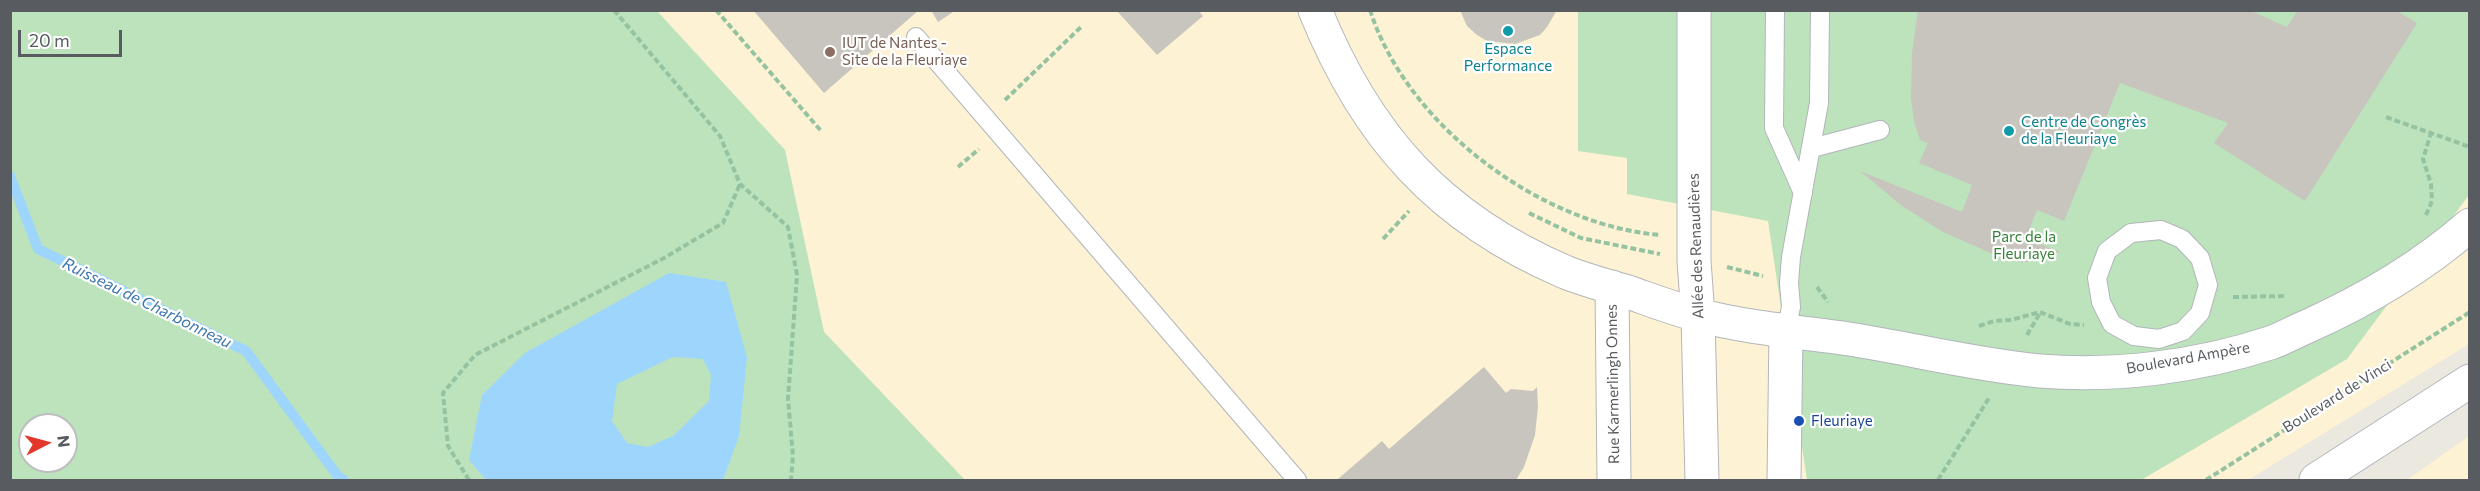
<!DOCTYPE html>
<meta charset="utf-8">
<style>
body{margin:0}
#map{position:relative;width:2480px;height:491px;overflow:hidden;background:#ebe8df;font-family:Commissioner,sans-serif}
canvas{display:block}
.frame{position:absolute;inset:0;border:12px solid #585c60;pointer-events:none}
.north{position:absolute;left:18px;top:413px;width:60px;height:60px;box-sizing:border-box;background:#fff;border:2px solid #bcbebf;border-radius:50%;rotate:84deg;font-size:16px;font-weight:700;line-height:24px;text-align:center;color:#585c60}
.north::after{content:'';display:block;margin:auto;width:21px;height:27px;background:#e4372c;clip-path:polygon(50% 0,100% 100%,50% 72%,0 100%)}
.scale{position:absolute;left:18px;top:30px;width:104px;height:27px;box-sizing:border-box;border:3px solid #585c60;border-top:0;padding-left:8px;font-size:18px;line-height:21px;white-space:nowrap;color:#585c60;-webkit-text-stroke:4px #fff;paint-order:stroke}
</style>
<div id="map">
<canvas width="2480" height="491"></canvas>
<div class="frame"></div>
<div class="north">N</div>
<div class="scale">20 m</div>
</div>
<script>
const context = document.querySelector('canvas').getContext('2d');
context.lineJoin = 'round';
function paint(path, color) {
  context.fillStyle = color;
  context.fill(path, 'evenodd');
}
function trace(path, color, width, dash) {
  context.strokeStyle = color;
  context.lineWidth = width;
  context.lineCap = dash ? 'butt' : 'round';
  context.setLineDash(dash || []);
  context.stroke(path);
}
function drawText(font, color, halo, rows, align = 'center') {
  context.font = font + ' Commissioner,sans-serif';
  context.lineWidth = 4.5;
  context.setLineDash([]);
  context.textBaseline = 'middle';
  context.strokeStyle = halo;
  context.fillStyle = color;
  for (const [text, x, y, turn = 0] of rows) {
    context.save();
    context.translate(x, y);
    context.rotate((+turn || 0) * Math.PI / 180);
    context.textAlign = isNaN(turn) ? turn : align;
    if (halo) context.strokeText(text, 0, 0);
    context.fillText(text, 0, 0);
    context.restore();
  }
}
paint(new Path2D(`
 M 657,11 L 2469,11 L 2469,344 L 2248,480 L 965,480 L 824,332 L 785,150 Z
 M 2469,436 L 2469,480 L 2407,480 Z`), '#fdf2d3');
paint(new Path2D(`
 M 10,11 L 657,11 L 785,150 L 824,332 L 965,480 L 11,480 ZM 30,425 L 66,425 L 66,461 L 30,461 Z
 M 1578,11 L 2469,11 L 2469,195 L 2347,359 L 2141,480 L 1807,480 L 1768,221 L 1627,194 L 1627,158 L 1578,151 Z`), '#bce3bb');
paint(new Path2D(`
 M 669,273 L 726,282 L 747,357 L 739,436 L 723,480 L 486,480 L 469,460 L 482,395 L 525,353 ZM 673,357 L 703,359 L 711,375 L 709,401 L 673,436 L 648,447 L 627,443 L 612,421 L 617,384 Z`), '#9dd5fd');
trace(new Path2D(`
 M 10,176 L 38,249 L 246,351 L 337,475 L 344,480`), '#9dd5fd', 10);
paint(new Path2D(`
 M 753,10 L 919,10 L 824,93 Z
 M 931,10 L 956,10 L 938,22 Z
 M 1116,10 L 1198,10 L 1203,16 L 1157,55 Z
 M 1460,10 L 1557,10 L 1547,27 L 1540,35 L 1515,44 L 1487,41 L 1477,35 L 1467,26 Z
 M 1918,10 L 2249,10 L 2287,27 L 2298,10 L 2395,10 L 2417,23 L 2305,201 L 2214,143 L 2228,123 L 2120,83 L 2064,221 L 2037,210 L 2026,238 L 2060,252 L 2027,262 L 2013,261 L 1995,255 L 1943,232 L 1902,206 L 1860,171 L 1962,212 L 1972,185 L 1919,163 L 1928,143 L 1920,140 L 1914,121 L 1911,99 L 1912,53 Z
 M 1484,367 L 1506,393 L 1511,389 L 1533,391 L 1537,387 L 1538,407 L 1535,435 L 1524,467 L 1516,480 L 1340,480 L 1338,479 L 1382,441 L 1389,449 Z`), '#c8c5be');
const lane = new Path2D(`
 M 1775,10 L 1774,128 L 1803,193
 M 916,37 L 1297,480
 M 1812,148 L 1880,130
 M 2161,230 L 2182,239 L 2200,258 L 2208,285 L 2200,313 L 2183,331 L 2159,339 L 2134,336 L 2112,324 L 2101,302 L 2097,278 L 2107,251 L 2131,233 Z
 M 1786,331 L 1791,307 L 1789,283 L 1791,257 L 1819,103 L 1820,10`);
const street = new Path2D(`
 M 1315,10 C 1366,136 1439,218 1565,272 C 1585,280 1607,286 1628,292 C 1651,300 1674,309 1698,315 C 1747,328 1799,332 1849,339 C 1913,349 1975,365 2040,371 C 2115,377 2197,367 2270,343 C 2282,339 2294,332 2306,327 C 2364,301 2422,267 2470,225
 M 1694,10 L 1694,261 L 1698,316 L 1702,480
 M 1612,287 L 1614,480
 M 1784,480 L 1786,331`);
const secondary = new Path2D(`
 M 2316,480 L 2470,381`);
trace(lane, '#b2b6ba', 20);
trace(street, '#b2b6ba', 35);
trace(secondary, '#b3b7bc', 35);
trace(new Path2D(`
 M 614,10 L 720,136 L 740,184 L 788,227 L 797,275 L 788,399 L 793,456 L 791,480
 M 716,10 L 822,132
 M 1370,10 C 1407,126 1541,225 1660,235
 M 1005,100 L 1082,26
 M 2386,117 L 2470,147
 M 958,167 L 979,149
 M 1529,213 L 1581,238 L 1660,254
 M 2426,215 L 2432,201 L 2431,184 L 2423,159 L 2431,133
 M 1383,239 L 1409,211
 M 1727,267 L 1763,276
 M 1817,287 L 1828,302
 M 2233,297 L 2285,296
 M 1979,326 L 1994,321 L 2011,320 L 2040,312 L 2070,324 L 2084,325
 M 2027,335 L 2040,313
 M 469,480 L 448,446 L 443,393 L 475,355 L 664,258 L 723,223 L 740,184
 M 1938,480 L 1989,398
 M 2206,480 L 2470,312`), '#95c3a1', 4, [6, 3]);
trace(lane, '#fff', 18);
trace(street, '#fff', 33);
trace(secondary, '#fff', 33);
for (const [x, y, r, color] of [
 [1508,31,6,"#0f9aa8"],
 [830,52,6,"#8d6e63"],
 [2009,131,6,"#0f9aa8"],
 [1799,421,6,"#1a4fb4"]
]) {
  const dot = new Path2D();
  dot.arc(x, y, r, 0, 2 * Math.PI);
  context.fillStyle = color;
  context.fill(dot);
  trace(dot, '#fff', 2);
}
drawText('15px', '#785e54', '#fff', [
 ["IUT de Nantes -",842,43],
 ["Site de la Fleuriaye",842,60]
], 'left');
drawText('15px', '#0d838f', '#fff', [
 ["Espace",1508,49],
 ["Performance",1508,66],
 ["Centre de Congrès",2021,122,"left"],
 ["de la Fleuriaye",2021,139,"left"]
]);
drawText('15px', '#368238', '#fff', [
 ["Parc de la",2024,237],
 ["Fleuriaye",2024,254]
]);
drawText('15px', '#585c60', '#fff', [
 ["Allée des Renaudières",1696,246,-92],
 ["Boulevard Ampère",2188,358,-10],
 ["Rue Karmerlingh Onnes",1613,384,-91],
 ["Boulevard de Vinci",2337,396,-32]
]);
drawText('15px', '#164399', '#fff', [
 ["Fleuriaye",1811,421]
], 'left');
drawText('italic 16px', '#3d76ad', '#fff', [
 ["Ruisseau de Charbonneau",147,303,26]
]);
</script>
